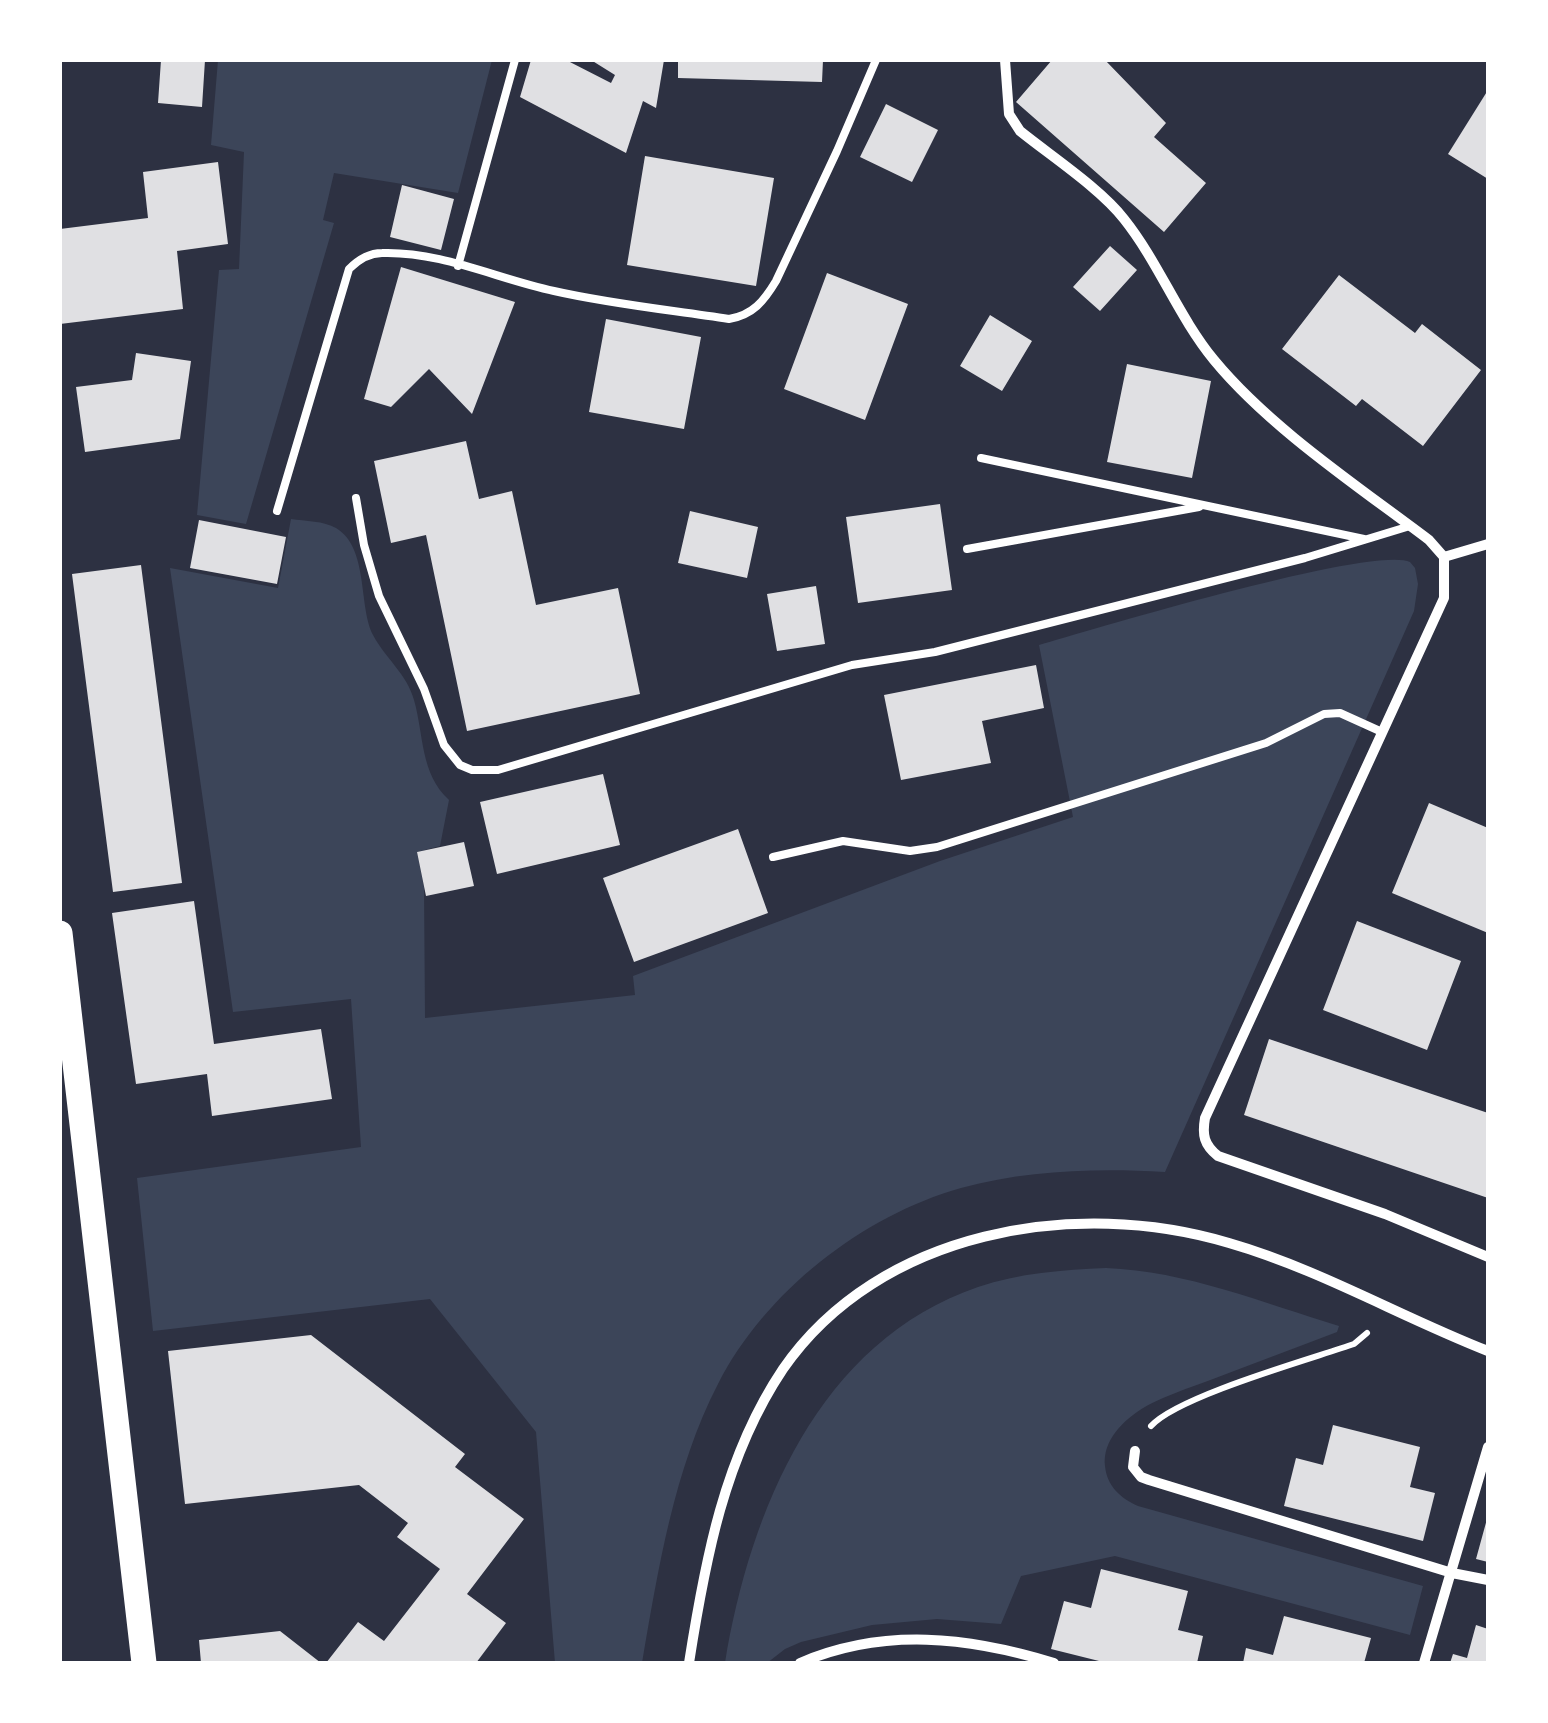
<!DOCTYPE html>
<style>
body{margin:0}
#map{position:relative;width:1548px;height:1723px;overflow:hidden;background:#2d3142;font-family:"Playfair Display",serif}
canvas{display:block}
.frame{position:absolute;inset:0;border:62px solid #fff;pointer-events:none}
</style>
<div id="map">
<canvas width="1548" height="1723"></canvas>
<div class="frame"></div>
</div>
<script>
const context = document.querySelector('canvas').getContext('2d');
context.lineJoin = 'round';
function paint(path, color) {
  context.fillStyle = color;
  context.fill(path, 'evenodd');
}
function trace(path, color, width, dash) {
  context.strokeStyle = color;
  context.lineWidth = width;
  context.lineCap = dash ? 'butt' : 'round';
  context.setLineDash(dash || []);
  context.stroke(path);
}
paint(new Path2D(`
 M 218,60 L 492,60 L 458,193 L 334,173 L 323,220 L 334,223 L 246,524 L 197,515 L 219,270 L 239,269 L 244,152 L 211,145 Z
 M 291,519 C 305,521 324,521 336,528 C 369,548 358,605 373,635 C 385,658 407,674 414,700 C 424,735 420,773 449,800 L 440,846 L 417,852 L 424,887 L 425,1018 L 635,995 L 633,976 L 940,861 L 1073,817 L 1039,645 C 1094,629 1373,545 1410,562 L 1415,568 L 1418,584 L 1414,611 L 1165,1172 C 1098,1168 1027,1170 961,1188 C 862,1216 765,1292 718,1384 C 674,1469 658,1570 642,1663 L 555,1663 L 536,1432 L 430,1299 L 153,1331 L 137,1178 L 361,1147 L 351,999 L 233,1012 L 170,568 L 278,588 Z
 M 1106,1268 C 1186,1271 1263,1303 1339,1326 L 1337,1332 C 1296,1348 1254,1363 1213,1379 C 1185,1390 1151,1399 1128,1419 C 1114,1431 1103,1447 1105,1466 C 1107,1486 1120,1498 1138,1506 L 1423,1586 L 1410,1635 L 1115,1556 L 1021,1576 L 1001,1624 L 937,1619 L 872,1625 L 801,1642 L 785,1649 L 767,1663 L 725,1663 C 750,1511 819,1341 978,1287 C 1019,1273 1063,1270 1106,1268 Z`), '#3c4559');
paint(new Path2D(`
 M 161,60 L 205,60 L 202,107 L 158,103 Z
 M 531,60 L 566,60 L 611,83 L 615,75 L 591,60 L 664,60 L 656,108 L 643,101 L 626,153 L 520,97 Z
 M 678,60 L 823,60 L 822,82 L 678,78 Z
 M 1052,60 L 1105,60 L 1166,123 L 1154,137 L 1206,183 L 1164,232 L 1016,102 Z
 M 1488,90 L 1488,179 L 1448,154 Z
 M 886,104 L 938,130 L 912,182 L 860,157 Z
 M 645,156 L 774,178 L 756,286 L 627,265 Z
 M 218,162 L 228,244 L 177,251 L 183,309 L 60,324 L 60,229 L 148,218 L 143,172 Z
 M 402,185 L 454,199 L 441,250 L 390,237 Z
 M 1110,246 L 1137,270 L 1100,311 L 1073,287 Z
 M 401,267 L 515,302 L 472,414 L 429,369 L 391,407 L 364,399 Z
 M 827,273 L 908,304 L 865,420 L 784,389 Z
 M 1339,275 L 1415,333 L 1422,324 L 1481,370 L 1423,446 L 1362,399 L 1356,406 L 1282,349 Z
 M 990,315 L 1032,341 L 1002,391 L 960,366 Z
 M 606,319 L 701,337 L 684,429 L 589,412 Z
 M 136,353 L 191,361 L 180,439 L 85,452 L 76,387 L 132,380 Z
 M 1127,364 L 1211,381 L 1192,478 L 1107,462 Z
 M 466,441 L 479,499 L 512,491 L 536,605 L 618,588 L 640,694 L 467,731 L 426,535 L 391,543 L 374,461 Z
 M 940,504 L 952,590 L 858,603 L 846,517 Z
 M 690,511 L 758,527 L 747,578 L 678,563 Z
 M 199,520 L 286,537 L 277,584 L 190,568 Z
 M 141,565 L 182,883 L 113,892 L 72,574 Z
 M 816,586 L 825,644 L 777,651 L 767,594 Z
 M 1036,665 L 1044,708 L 982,721 L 991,763 L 901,780 L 884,695 Z
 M 603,774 L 620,845 L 497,874 L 480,802 Z
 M 1429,803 L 1488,828 L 1488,933 L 1392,893 Z
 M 738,829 L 768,913 L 634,962 L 603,878 Z
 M 464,842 L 474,886 L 426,896 L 417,852 Z
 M 194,901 L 214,1044 L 321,1029 L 332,1099 L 212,1116 L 207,1074 L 136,1084 L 112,913 Z
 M 1357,921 L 1461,961 L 1427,1050 L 1323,1010 Z
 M 1269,1039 L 1488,1113 L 1488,1198 L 1244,1115 Z
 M 311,1335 L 465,1454 L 455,1467 L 524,1519 L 467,1594 L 506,1623 L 476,1663 L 326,1663 L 358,1622 L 384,1641 L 440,1569 L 397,1537 L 408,1523 L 359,1485 L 185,1504 L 168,1351 Z
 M 1333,1425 L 1420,1447 L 1410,1487 L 1435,1493 L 1423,1541 L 1284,1506 L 1296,1458 L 1323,1465 Z
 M 1487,1519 L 1488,1519 L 1488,1562 L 1476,1559 Z
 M 1101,1569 L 1188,1591 L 1178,1630 L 1203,1636 L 1197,1663 L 1107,1663 L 1051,1649 L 1064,1601 L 1091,1608 Z
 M 1284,1616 L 1371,1638 L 1364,1663 L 1243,1663 L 1246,1648 L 1273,1655 Z
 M 1476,1625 L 1488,1629 L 1488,1663 L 1450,1663 L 1453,1654 L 1467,1658 Z
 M 280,1631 L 321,1663 L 201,1663 L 199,1640 Z`), '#e0e0e3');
trace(new Path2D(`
 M 1151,1426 C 1178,1396 1311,1359 1354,1344 L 1367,1333`), '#fff', 6);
trace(new Path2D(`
 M 458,266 L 515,60
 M 981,458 L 1364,539
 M 356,498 L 364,545 L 379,596 L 424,689 L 444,745 L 460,765 L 472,770 L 498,770 L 852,665 L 935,652 L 1305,558 L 1410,526
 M 277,511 L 349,269 C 358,260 368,253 382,253 C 440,251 498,279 554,291 C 611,304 671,310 729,319 C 753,315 764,301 776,281 L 837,151 L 876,60
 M 967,549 L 1199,507
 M 773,857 L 843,841 L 910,851 L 937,847 L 1266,743 L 1324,714 L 1340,713 L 1382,732`), '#fff', 8);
trace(new Path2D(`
 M 1005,60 L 1009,114 L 1020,131 C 1051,156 1101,189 1124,219 C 1159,263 1178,316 1214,360 C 1270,428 1359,487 1429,540 L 1444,557 L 1444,598 L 1205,1118 C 1202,1135 1204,1145 1218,1156 L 1385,1214 L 1488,1257
 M 1444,557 L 1488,544
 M 1135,1451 L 1133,1467 L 1141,1477 L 1149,1480 L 1452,1573 L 1488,1580
 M 689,1663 C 705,1561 724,1457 783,1369 C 879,1230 1076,1197 1229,1243 C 1319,1269 1401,1317 1488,1351
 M 800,1663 C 884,1627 969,1637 1054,1663
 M 1424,1663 L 1488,1447`), '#fff', 10);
trace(new Path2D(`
 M 60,933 L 144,1663`), '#fff', 25);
</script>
